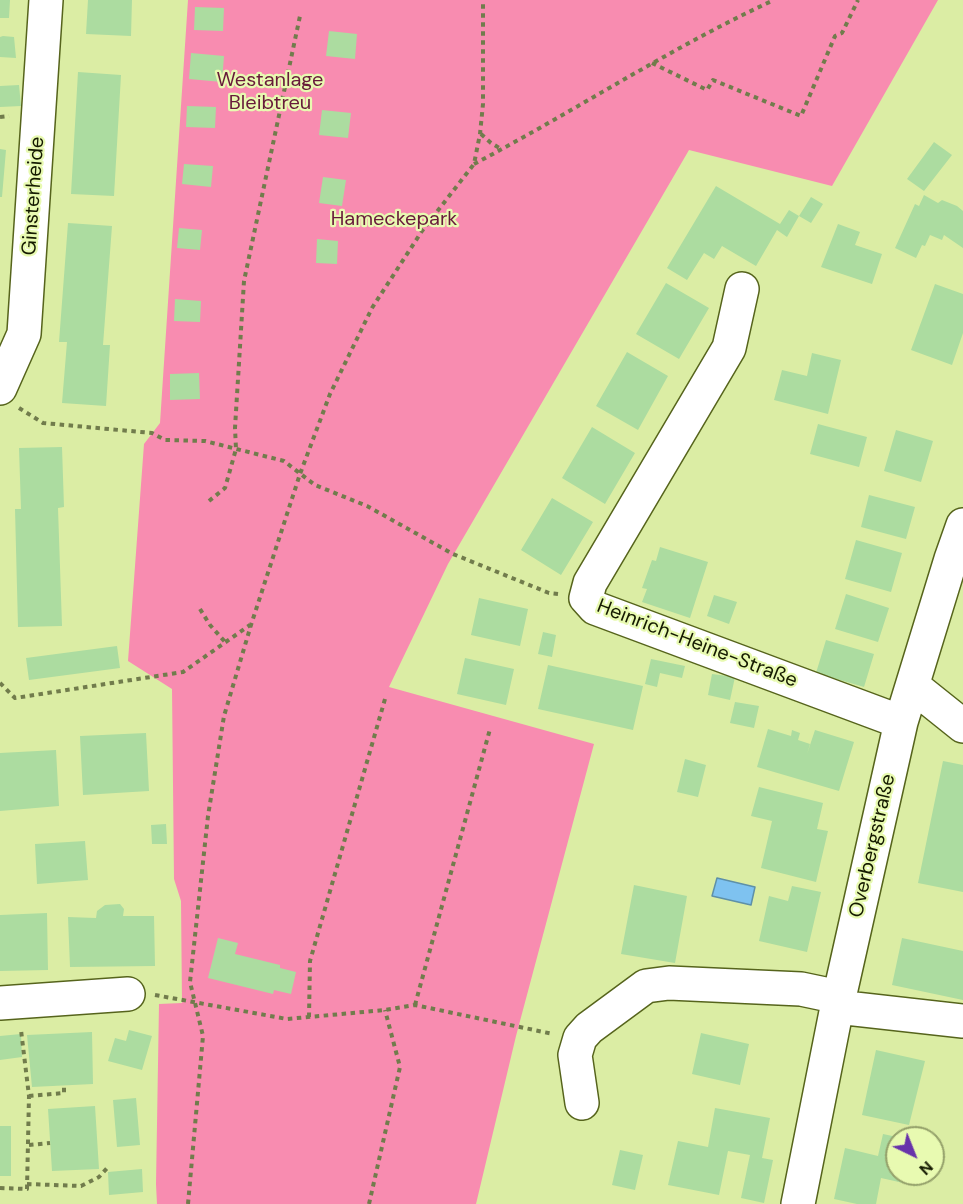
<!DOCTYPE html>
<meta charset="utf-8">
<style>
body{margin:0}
#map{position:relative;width:963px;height:1204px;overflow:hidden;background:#dbeda4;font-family:"DM Sans",sans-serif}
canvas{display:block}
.north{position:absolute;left:885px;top:1126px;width:60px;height:60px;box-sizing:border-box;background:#e8fab1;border:2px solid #94a06a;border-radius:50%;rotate:137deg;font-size:16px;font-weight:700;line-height:24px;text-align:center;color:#151a00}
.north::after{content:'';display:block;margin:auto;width:21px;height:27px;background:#6733aa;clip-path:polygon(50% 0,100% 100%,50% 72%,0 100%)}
</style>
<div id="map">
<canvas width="963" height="1204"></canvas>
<div class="north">N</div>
</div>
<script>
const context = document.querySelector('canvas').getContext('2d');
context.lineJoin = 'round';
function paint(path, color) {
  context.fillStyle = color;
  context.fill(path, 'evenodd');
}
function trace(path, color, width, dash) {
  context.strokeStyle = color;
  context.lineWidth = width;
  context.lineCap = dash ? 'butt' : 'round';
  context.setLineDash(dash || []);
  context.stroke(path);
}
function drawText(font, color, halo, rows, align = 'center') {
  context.font = font + ' "DM Sans",sans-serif';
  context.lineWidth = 4.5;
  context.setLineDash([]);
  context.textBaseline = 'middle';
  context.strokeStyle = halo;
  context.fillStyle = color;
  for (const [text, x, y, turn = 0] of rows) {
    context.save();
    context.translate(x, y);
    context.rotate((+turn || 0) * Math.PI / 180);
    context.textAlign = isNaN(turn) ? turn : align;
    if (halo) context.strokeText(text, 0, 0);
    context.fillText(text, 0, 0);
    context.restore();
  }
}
paint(new Path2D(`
 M 188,0 L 938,0 L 832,186 L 689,150 L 448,564 L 389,687 L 594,744 L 516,1036 L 476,1204 L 157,1204 L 156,1184 L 159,1004 L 182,1003 L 181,901 L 174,879 L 172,689 L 128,661 L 144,444 L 160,423 Z`), '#f88cb0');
const water = new Path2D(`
 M 717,878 L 755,887 L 751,905 L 712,896 Z`);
paint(water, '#7ec2f0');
trace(water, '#5e90a8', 1.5);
paint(new Path2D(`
 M 0,0 L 10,0 L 9,18 L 0,18 Z
 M 88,0 L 132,0 L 131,36 L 86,34 Z
 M 195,7 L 224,8 L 223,31 L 194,30 Z
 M 329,31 L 357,34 L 355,59 L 326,56 Z
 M 3,36 L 14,37 L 16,58 L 0,57 L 0,37 Z
 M 191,53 L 224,56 L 222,82 L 189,79 Z
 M 78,72 L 121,75 L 114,196 L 71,194 Z
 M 19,85 L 21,106 L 0,107 L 0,86 Z
 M 187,106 L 216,107 L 215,128 L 186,127 Z
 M 322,110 L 351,113 L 348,138 L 319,135 Z
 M 934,142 L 952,155 L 924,191 L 907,179 Z
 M 0,149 L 6,150 L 2,197 L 0,197 Z
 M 184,164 L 213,166 L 211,187 L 182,184 Z
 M 323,177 L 346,180 L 342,206 L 319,203 Z
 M 716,186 L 780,224 L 789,210 L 799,216 L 787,237 L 777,230 L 756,266 L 722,246 L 714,259 L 704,253 L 687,280 L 667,268 Z
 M 924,195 L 938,203 L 942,200 L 957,206 L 963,211 L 963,248 L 944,235 L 942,240 L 930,235 L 925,246 L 922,245 L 916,258 L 895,248 L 915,204 L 919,206 Z
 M 811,197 L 823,204 L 811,223 L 799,216 Z
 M 68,223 L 112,226 L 103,345 L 110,345 L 106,406 L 62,403 L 67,342 L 59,342 Z
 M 838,224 L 860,232 L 855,245 L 882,254 L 872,284 L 821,267 Z
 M 179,228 L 202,230 L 200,250 L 177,248 Z
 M 317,239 L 338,241 L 337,264 L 316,263 Z
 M 666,283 L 709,308 L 679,359 L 636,334 Z
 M 935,284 L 963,294 L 963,333 L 952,365 L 911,350 Z
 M 175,299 L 201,301 L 200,322 L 174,321 Z
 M 627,352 L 668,376 L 638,430 L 596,406 Z
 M 812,353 L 841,360 L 828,414 L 774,400 L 782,370 L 807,376 Z
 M 199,373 L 200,399 L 170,400 L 170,374 Z
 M 818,424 L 867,437 L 859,467 L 810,454 Z
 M 592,427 L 635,453 L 605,504 L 562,478 Z
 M 896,430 L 933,441 L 921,482 L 884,471 Z
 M 62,447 L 64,507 L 58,508 L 62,626 L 18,627 L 15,509 L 21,509 L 19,448 Z
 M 869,495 L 915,507 L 906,539 L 861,527 Z
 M 552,498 L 593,522 L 561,575 L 521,550 Z
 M 856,540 L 902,553 L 891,592 L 845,579 Z
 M 660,547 L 708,562 L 690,618 L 642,602 L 647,589 L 642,588 L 652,560 L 656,561 Z
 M 846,594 L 889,608 L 878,642 L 835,629 Z
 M 714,595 L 737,602 L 729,624 L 707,616 Z
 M 479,598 L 528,609 L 520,646 L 471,635 Z
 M 543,632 L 556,635 L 552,657 L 538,654 Z
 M 826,640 L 874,654 L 864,687 L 816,673 Z
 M 117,646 L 120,668 L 29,680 L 26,658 Z
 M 465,658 L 514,669 L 506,705 L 457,694 Z
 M 651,659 L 685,666 L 682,678 L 660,673 L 657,687 L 645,684 Z
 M 548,665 L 643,686 L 633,730 L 538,709 Z
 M 712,674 L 735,677 L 730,700 L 708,695 Z
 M 735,702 L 759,706 L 754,728 L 730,723 Z
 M 768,729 L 791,736 L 792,730 L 800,733 L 798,740 L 810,744 L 807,754 L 815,730 L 854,742 L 839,791 L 757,767 Z
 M 146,733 L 149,791 L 83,795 L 80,736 Z
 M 56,750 L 59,806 L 0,811 L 0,753 Z
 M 685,759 L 706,765 L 698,797 L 677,792 Z
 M 943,761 L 963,765 L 963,892 L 918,883 Z
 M 759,787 L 823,803 L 817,829 L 828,831 L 816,882 L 761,868 L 772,821 L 751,816 Z
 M 166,824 L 167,844 L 152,844 L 151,825 Z
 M 85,841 L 88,880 L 37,884 L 35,844 Z
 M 634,885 L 687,896 L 675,963 L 621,954 Z
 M 792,886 L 821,892 L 807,952 L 759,941 L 769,896 L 788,901 Z
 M 120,904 L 124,909 L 123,916 L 154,916 L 155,966 L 70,967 L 68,917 L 96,918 L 97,911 L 105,905 Z
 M 47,913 L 48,970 L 0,971 L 0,915 Z
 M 218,938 L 238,943 L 235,954 L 280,965 L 280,968 L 296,972 L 291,994 L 274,990 L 273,994 L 208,978 Z
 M 902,938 L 963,951 L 963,1000 L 892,985 Z
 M 129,1030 L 152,1036 L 142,1070 L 108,1061 L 115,1038 L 126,1041 Z
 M 92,1032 L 93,1084 L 32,1087 L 27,1035 Z
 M 701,1033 L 749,1044 L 740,1085 L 692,1074 Z
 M 21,1034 L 22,1057 L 0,1060 L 0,1036 Z
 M 876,1050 L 925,1061 L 909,1125 L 862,1115 Z
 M 136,1098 L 140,1145 L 117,1147 L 113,1100 Z
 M 95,1106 L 99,1169 L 52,1171 L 48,1109 Z
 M 715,1108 L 770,1118 L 762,1158 L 773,1160 L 764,1203 L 741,1198 L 750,1155 L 728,1151 L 719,1195 L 668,1185 L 678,1141 L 708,1147 Z
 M 0,1126 L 11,1126 L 11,1176 L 0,1176 Z
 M 883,1134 L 897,1137 L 897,1174 L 920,1174 L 917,1186 L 881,1178 L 876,1204 L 857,1204 L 834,1199 L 845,1148 L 878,1156 Z
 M 620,1150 L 643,1155 L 635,1190 L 612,1185 Z
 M 142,1169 L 143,1192 L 109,1195 L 108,1172 Z`), '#acdca0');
const minor = new Path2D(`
 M 742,289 L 729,348 L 590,583 L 586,598 L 595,608 L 901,722
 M 0,388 L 24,334 L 46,0
 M 913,686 L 963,726
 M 0,1003 L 128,994
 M 837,1007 L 963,1021
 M 582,1103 L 575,1055 L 580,1038 L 589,1028 L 646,986 L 669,983 L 801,989 L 839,997
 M 798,1204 L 837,1007 L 901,722 L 951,559 L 963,525`);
trace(minor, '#56641c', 36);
trace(new Path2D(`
 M 652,63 L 707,90 L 713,80 L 801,116 L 835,36 L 842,33 L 858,0
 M 0,117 L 9,116
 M 481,134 L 491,143 L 501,149
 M 474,164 C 575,111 670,48 774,0
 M 19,408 L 43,423 L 152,433 L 165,440 L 205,441 L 284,461 L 315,485 L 367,506 L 453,554 L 549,593 L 558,594
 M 209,501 L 225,488 L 236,449 L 235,428 L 244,281 L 300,16
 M 200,609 L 210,625 L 226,643
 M 0,683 L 15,698 L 183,672 L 250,625
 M 155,995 L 287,1019 L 385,1010 L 415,1005 L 553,1034
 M 415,1005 L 490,729
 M 309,1017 L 310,961 L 385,699
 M 29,1096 L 64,1093 L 64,1086
 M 29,1145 L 50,1143
 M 27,1184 L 81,1186 L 99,1177 L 109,1166
 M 0,1188 L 27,1189 L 29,1096 L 21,1030
 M 188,1204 L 203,1036 L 190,982 L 208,816 L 224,716 L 251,625 L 300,474 L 330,394 L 372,308 L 422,231 L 474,164 L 480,134 L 483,104 L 483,0
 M 369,1204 L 400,1067 L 385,1010`), '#717c4c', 4, [4.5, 4.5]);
trace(minor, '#fff', 33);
drawText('20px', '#671a3a', '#e8fab1', [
 ["Westanlage",270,81],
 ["Bleibtreu",270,104],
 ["Hameckepark",394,220]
]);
drawText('20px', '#151a00', '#e8fab1', [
 ["Ginsterheide",34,196,-86],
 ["Heinrich-Heine-Straße",697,644,21],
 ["Overbergstraße",873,846,-77]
]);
</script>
